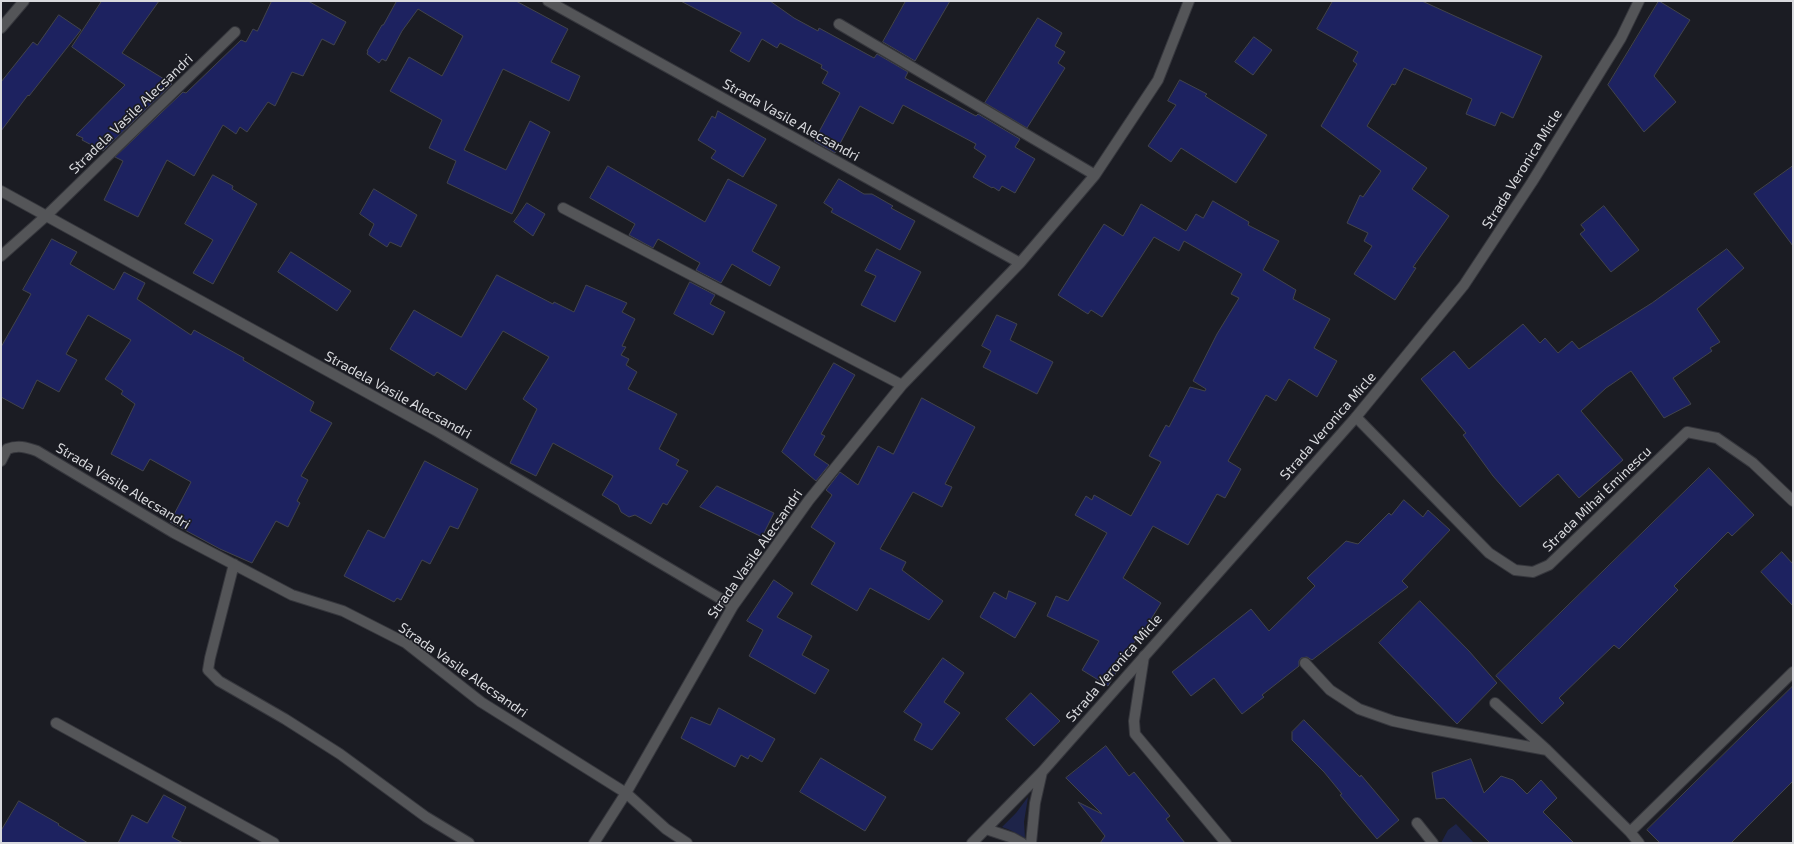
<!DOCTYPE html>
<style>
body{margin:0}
#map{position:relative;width:1794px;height:844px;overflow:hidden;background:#1b1c23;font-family:"Exo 2",sans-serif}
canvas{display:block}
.frame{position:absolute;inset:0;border:2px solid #d9dade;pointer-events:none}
</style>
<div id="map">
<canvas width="1794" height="844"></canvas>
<div class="frame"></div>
</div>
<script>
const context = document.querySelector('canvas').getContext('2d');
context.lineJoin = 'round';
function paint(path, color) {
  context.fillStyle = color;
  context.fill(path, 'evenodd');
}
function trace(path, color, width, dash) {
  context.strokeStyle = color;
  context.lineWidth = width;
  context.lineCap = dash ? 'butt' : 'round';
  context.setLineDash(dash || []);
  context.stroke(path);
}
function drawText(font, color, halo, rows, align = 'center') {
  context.font = font + ' "Exo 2",sans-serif';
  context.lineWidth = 3.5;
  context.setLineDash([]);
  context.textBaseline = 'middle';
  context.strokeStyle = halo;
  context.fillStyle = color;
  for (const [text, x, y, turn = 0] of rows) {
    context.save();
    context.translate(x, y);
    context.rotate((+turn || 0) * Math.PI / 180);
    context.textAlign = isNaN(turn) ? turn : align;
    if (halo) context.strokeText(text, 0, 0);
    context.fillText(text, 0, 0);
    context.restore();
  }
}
paint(new Path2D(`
 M 1028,797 L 1024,822 L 1025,838 L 1010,830 L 1002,827 L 1016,813 Z
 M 1456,824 L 1474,843 L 1441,843 L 1448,830 Z`), '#1e2449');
const building = new Path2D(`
 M 102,1 L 159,1 L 122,53 L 172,84 L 103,151 L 82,140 L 83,138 L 76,135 L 125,85 L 72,47 Z
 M 272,1 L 308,1 L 346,22 L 334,45 L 322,39 L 303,76 L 292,72 L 275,106 L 268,102 L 247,132 L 240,127 L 236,134 L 223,125 L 194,176 L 167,160 L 138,217 L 104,200 L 123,161 L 115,157 L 183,92 L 186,93 L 241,40 L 246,42 L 253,29 L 257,31 Z
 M 397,1 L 516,1 L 568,29 L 551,62 L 580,76 L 569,101 L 503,69 L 464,150 L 506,170 L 530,121 L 550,132 L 512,214 L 447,183 L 456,161 L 429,148 L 442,120 L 390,91 L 409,57 L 442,76 L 463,36 L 418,9 L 402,31 L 386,61 L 382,59 L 379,63 L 367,54 L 368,51 L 367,51 L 382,25 L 383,25 Z
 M 681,1 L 770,1 L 794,18 L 818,31 L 819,28 L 874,58 L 877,54 L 908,72 L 905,78 L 976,116 L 978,114 L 1020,139 L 1015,147 L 1035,159 L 1015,193 L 1002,186 L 999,191 L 993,187 L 992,188 L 973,177 L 986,156 L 974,148 L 976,144 L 903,105 L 893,124 L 860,106 L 835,153 L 814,141 L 840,93 L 822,83 L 828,72 L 821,68 L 822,65 L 780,43 L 777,48 L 762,39 L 749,62 L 730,51 L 741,33 Z
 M 906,1 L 950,1 L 915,61 L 883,42 Z
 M 1333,1 L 1422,1 L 1542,56 L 1513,118 L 1501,112 L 1495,126 L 1466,114 L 1472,99 L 1404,68 L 1395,85 L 1392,84 L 1367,126 L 1427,168 L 1412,189 L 1449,216 L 1413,267 L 1416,268 L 1395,300 L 1354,274 L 1372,246 L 1364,241 L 1368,233 L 1347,223 L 1360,195 L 1363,197 L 1381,171 L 1321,126 L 1357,64 L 1353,61 L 1358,52 L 1317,29 Z
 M 1659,1 L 1690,20 L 1654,76 L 1676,102 L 1644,132 L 1608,85 Z
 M 59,15 L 81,30 L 29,96 L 28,95 L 1,131 L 1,82 L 33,42 L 37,45 Z
 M 1038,18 L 1062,33 L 1055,46 L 1065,52 L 1058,63 L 1065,68 L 1027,128 L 985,103 Z
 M 1254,37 L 1272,50 L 1253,75 L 1235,62 Z
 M 1180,80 L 1207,94 L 1205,96 L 1267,135 L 1236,183 L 1181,148 L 1171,162 L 1148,146 L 1176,105 L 1168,101 Z
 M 718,111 L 766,139 L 743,177 L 711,158 L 716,151 L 698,140 L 712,116 L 715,118 Z
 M 608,166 L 705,222 L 728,179 L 777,205 L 752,251 L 780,267 L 770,286 L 732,264 L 721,283 L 696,270 L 700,263 L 658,239 L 653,248 L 629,235 L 635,224 L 590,198 Z
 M 1793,166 L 1793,246 L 1754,194 Z
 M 213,175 L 233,186 L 232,189 L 257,204 L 213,284 L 193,273 L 213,240 L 185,224 Z
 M 839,179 L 864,194 L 872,194 L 893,206 L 891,208 L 915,221 L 900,250 L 831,212 L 833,209 L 824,203 Z
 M 374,189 L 417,215 L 401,247 L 390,242 L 387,247 L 369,235 L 374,224 L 360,214 Z
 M 1213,201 L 1249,222 L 1248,225 L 1279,241 L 1263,270 L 1296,290 L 1293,299 L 1330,319 L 1314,348 L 1337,361 L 1317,397 L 1289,379 L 1276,401 L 1266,395 L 1228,461 L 1241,469 L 1225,498 L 1217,494 L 1188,545 L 1153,526 L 1123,578 L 1161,603 L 1145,629 L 1143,628 L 1108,686 L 1082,670 L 1099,641 L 1047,616 L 1056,596 L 1068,601 L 1107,533 L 1075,515 L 1086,496 L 1092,500 L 1094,495 L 1131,516 L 1161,462 L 1149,456 L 1166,425 L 1169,427 L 1190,387 L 1205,391 L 1206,389 L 1193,381 L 1217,334 L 1239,298 L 1231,294 L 1242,274 L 1184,241 L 1179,251 L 1154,237 L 1102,317 L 1091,310 L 1088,314 L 1058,295 L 1104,224 L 1123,236 L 1141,204 L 1186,231 L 1196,214 L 1203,218 Z
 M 527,203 L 545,214 L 533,236 L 514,222 Z
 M 1604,206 L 1639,250 L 1611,272 L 1580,234 L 1585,230 L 1581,225 Z
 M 52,239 L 77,252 L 70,264 L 114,290 L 124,272 L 145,283 L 137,299 L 191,335 L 194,330 L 244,358 L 243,360 L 314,402 L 310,411 L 332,423 L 301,476 L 308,480 L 297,501 L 300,503 L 288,527 L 276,521 L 252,563 L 220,549 L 170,522 L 191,482 L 150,459 L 143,471 L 111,454 L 135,404 L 121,394 L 123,391 L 105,379 L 131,340 L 88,315 L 66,354 L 77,360 L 59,392 L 37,380 L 23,409 L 1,397 L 1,347 L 31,294 L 23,290 Z
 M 877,249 L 921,272 L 895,322 L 861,305 L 876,276 L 865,271 Z
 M 1727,249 L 1744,268 L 1697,309 L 1720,342 L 1710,348 L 1712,351 L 1673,378 L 1691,404 L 1664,418 L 1631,371 L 1606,388 L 1581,411 L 1623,460 L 1579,498 L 1558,474 L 1520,507 L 1493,476 L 1463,435 L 1466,433 L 1421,379 L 1454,351 L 1469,369 L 1523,324 L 1540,343 L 1545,338 L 1558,353 L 1572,341 L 1579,349 L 1652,303 Z
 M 291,252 L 351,291 L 337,311 L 278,272 Z
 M 497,275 L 553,304 L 554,302 L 574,312 L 586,285 L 627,303 L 622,312 L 635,319 L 622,346 L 626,347 L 621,355 L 629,359 L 626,365 L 637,372 L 628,389 L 677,414 L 659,449 L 679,460 L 676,465 L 688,471 L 667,505 L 663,503 L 651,524 L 635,515 L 629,517 L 621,512 L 618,505 L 602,495 L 613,476 L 553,443 L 536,476 L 510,463 L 537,409 L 523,399 L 549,357 L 503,331 L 466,390 L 437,372 L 434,376 L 390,349 L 414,310 L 461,337 Z
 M 690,282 L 715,295 L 710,304 L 725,312 L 713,335 L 674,314 Z
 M 997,315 L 1017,324 L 1010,340 L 1053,362 L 1037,394 L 983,367 L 991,351 L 982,346 Z
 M 834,363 L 855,375 L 821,434 L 825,436 L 814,455 L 829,465 L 816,481 L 782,452 Z
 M 922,398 L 975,427 L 945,484 L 952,487 L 942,507 L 913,492 L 880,549 L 906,562 L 902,570 L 943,601 L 929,620 L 870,588 L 857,611 L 811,584 L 835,543 L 811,527 L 832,495 L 826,490 L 840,472 L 858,485 L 878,446 L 893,454 Z
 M 425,461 L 478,489 L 458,529 L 450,526 L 430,564 L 422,560 L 401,600 L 397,598 L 394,602 L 344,576 L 368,530 L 384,538 Z
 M 1709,468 L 1754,515 L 1732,536 L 1728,532 L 1674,586 L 1678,590 L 1619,649 L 1614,645 L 1559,698 L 1564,703 L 1542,724 L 1496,676 Z
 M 717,486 L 774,513 L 762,537 L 700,507 Z
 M 1404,500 L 1423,517 L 1428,510 L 1450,530 L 1402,581 L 1408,587 L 1312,660 L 1307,657 L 1301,658 L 1299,661 L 1299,666 L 1262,695 L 1264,697 L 1242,714 L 1214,678 L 1191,696 L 1172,672 L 1251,609 L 1269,631 L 1315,586 L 1307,578 L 1346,541 L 1358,544 L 1389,513 L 1391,515 Z
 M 1782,552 L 1793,564 L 1793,606 L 1761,572 Z
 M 774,580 L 793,593 L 777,617 L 812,636 L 802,655 L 829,670 L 815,694 L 749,656 L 763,630 L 747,621 Z
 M 1009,591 L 1036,603 L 1015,638 L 980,617 L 994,592 L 1006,599 Z
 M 1420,601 L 1469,651 L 1497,683 L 1457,724 L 1379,643 Z
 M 943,658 L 964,673 L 944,702 L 960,713 L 932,750 L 914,740 L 922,724 L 904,712 Z
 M 1793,686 L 1793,781 L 1731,843 L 1660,843 L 1647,830 Z
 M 1031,693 L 1060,721 L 1034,746 L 1006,719 Z
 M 719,708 L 775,739 L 762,762 L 750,755 L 748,759 L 741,755 L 735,767 L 681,738 L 691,717 L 710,725 Z
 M 1304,720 L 1360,777 L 1361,775 L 1399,820 L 1377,839 L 1340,795 L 1342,794 L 1324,772 L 1292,740 L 1292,732 Z
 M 1106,746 L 1129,776 L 1134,772 L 1170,816 L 1166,819 L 1185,843 L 1100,843 L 1105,836 L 1078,802 L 1102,814 L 1066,778 Z
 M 821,758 L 886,797 L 865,831 L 800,792 Z
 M 1471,759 L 1484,793 L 1501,776 L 1513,780 L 1527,794 L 1541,780 L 1557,798 L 1543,812 L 1574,843 L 1490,843 L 1444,798 L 1436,799 L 1432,773 Z
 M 164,795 L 186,807 L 172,837 L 183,843 L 118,843 L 132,815 L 147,823 Z
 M 19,801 L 59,824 L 58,825 L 88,843 L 1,843 L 1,831 Z`);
paint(building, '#1d2260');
trace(building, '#42444c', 1);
const lane = new Path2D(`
 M 1356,417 L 1489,553 L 1515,570 L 1533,572 L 1549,565 L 1687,432 L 1717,438 L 1753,463 L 1793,501
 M 1144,656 L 1134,721 L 1135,734 L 1226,843
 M 1305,663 L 1330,690 L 1359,709 L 1393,721 L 1421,727 L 1547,750
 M 1495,703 L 1547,750 L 1630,832 L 1639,843
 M 1630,832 L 1793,672`);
const street = new Path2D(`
 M 548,1 L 1020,263
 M 839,24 L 1095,175
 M 1,28 L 24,1
 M 1,191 L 435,430 L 733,606
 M 563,208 L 902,385
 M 1,256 L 46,216 L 235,32
 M 1,461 L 7,449 C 18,445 26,447 37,451 L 174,533 L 292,595 L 343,611 L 406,643 L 481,702 L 626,793 L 666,829 L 687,843
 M 234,564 L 210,658 L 208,670 L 219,681 L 285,719 L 340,754 L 426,817 L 469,843
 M 56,723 L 274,843
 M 1417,823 L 1433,843
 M 986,829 L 1013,838 L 1022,843
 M 594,843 L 626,793 L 733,606 L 809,500 L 902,385 L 1020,263 L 1095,175 L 1158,80 L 1189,1
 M 972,843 L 1042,772 L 1356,417 L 1464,285 L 1532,182 L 1621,38 L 1639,1
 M 1031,843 L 1035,803 L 1042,772`);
trace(lane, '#36373d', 12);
trace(street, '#36373d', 12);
trace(lane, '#545558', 10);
trace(street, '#545558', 10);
drawText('14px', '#d9dade', '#1b1c23', [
 ["Stradela Vasile Alecsandri",131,114,-44],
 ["Strada Vasile Alecsandri",791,120,29],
 ["Strada Veronica Micle",1522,169,-58],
 ["Stradela Vasile Alecsandri",398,395,29],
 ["Strada Veronica Micle",1328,426,-49],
 ["Strada Vasile Alecsandri",123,486,31],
 ["Strada Mihai Eminescu",1597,499,-44],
 ["Strada Vasile Alecsandri",755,554,-55],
 ["Strada Veronica Micle",1114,668,-49],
 ["Strada Vasile Alecsandri",463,670,35]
]);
</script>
